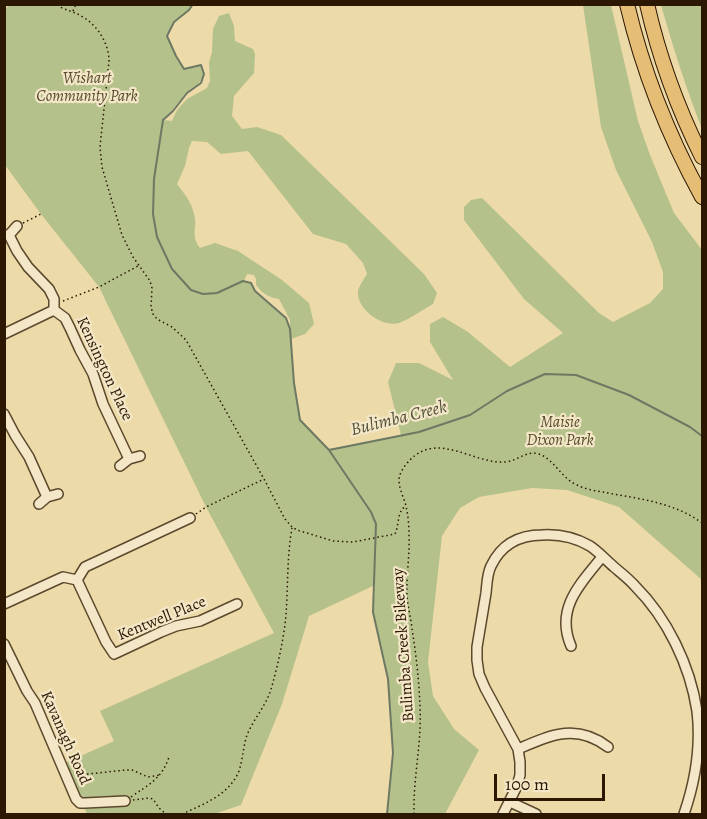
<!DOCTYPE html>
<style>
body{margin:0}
#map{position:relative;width:707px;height:819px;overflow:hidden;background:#eddaa9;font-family:Alegreya,serif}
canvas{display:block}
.frame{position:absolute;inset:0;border:6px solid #2c1703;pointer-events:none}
.scale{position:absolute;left:494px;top:774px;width:111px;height:27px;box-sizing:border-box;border:3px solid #2c1703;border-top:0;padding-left:8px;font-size:18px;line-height:21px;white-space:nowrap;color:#2c1703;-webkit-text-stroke:4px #f3e7c7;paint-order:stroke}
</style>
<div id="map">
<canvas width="707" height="819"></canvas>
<div class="frame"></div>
<div class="scale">100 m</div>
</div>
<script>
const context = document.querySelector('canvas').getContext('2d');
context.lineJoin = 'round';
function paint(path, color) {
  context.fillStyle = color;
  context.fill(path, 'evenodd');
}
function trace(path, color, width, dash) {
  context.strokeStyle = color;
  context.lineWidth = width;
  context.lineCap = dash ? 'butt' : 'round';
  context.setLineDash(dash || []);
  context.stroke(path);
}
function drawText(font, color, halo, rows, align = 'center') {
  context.font = font + ' Alegreya,serif';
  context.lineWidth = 4.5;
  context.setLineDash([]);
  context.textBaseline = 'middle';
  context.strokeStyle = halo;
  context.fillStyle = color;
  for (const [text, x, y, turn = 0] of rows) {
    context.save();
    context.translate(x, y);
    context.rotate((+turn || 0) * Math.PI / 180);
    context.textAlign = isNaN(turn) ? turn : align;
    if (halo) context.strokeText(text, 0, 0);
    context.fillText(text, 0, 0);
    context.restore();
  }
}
paint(new Path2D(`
 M 9,5 L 193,5 L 189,10 L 174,22 L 167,36 L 176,56 L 184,69 L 201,65 L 204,74 C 199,86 196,84 187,93 C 179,100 173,111 163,120 L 172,121 L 177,110 L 187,99 L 207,88 L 210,81 L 209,63 L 212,52 L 213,29 L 219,16 L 229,13 L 234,26 L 235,41 L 253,49 L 255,54 L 254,73 L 234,96 L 232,116 L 242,129 L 257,127 L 281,135 L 424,274 L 437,293 L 433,304 C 422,310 410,319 399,323 C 383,328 356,309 358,291 C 359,286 364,279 367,274 L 363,263 L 346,244 L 313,234 L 248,151 L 221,154 L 207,142 L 192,141 L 189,148 L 185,166 L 177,184 C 184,193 192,203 194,214 C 198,228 190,235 200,248 L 215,243 L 238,251 L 282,280 L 309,303 L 314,324 L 305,334 L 291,339 L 294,383 L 301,420 L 329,449 L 401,435 L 388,382 L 396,363 L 419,363 L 453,380 L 430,342 L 430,324 L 443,317 L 468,332 L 510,367 L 563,333 L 524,299 L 464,220 L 464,207 L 471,200 L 482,198 L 599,313 L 613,322 L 650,303 L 663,289 L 663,272 L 652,242 L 616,170 L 601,127 L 583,5 L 611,5 L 638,121 L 650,155 L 674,213 L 702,250 L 702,580 L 619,507 L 567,490 L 532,488 L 479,497 L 460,508 L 442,536 L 428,662 L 433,696 L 454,729 L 479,750 L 445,814 L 387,814 L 393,753 L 388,679 L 373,612 L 375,585 L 309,616 L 282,704 L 241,805 L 214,814 L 87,814 L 65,763 L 114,741 L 100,711 L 274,633 L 206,507 L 99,287 L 41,214 L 5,165 L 4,10 ZM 247,274 L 254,275 L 256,279 L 256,285 C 263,294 268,297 279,299 L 290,320 L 290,328 L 286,318 L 255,291 L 251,283 L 244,281 Z
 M 661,5 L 702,5 L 702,129 C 686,88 673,47 661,5 Z`), '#b4c18b');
trace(new Path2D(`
 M 193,4 L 189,10 L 174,22 L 167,36 L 176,56 L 184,69 L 201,65 L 204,74 L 201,83 L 187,93 L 173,111 L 163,120 L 154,179 L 153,214 L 157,237 L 172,269 L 191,290 L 203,294 L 217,293 L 243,281 L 251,283 L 255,291 L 286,318 L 290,329 L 294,383 L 300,420 L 329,450 L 371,512 L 376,524 L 373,612 L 388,679 L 393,753 L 387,814
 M 329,450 L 419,432 L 470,415 L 507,391 L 545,374 L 576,375 L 629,395 L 690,427 L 702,436`), '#6e7964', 2);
const minor = new Path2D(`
 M 4,235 L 9,235 L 17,226
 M 9,235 L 17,251 L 28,267 L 49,289 L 54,299 L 54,310 L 65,318 L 70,328 L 80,350 L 93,374 L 103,404 L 129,459
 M 4,334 L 54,310
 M 4,414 L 15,435 L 29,457 L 47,497
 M 120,466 L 129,459 L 140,456
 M 39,504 L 47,497 L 58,494
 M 77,580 L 85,567 L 190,518
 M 4,604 L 63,577 L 77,580 L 106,642 L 114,654 L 161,632 L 176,626 L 200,621 L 237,604
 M 4,644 L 27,691 L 35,703 L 76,799 L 80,803 L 85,803 L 125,801
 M 571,646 C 555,609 580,584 602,557
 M 518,749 C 551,735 576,723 608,747
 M 510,802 L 536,814
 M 503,814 L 517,786 L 520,775 L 520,762 L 518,749 L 485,688 L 479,674 L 477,660 L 477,647 C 480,629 483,611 486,593 C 487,584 487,574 491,566 C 501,545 519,535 542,535 C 558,534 576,538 590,546 C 599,552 607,561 614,567 C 621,573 629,579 635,586 C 667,618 690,665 697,711 C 701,745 695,782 684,814`);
const highway = new Path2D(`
 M 627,4 C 643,72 669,137 702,197
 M 647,4 C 659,57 678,109 702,157`);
trace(minor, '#5c482c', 12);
trace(highway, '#2c1703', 16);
trace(new Path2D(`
 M 58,4 L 60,7 C 68,11 75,12 83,17 C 98,26 109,44 109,61 L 100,147 L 102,167 L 114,208 L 122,235 L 133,257 L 150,281 L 152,288 L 151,307 L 153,314 L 157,319 L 172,327 L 186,340 L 264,479 L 285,519 L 292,527 L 297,530 L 333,541 L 353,542 L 395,534 C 399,526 397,515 403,508 L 407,509
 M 73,11 L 76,4
 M 23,223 L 41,214
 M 63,301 L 99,287 L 138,266
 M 196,514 L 206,507 L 264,479
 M 74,773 L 78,775 L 126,770 L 132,770 L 148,777 L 160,775
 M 131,797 C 149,784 161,780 169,757
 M 133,800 L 149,798 L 153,799 L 159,808 L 166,814
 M 182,814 C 204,804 229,795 239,771 C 243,759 243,747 247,735 C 254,718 267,705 272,686 C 278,664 284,638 286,615 C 288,586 287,556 292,528
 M 414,814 C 413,778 422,742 420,706 C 419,680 416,654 412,629 C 411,618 408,608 407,597 C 406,576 410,555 409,534 C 409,525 408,515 406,506 C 404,498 399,489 399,480 C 399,473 405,465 410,460 C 438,431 473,464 505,462 C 518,461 526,450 539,454 C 555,460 561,478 577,485 C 587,490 598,491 608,493 C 641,499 675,503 702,523`), '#2c1703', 1.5, [1.5, 3]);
trace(minor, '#f3e7c7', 9);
trace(highway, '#e6bd74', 14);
drawText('italic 16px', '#554a2c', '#f3e7c7', [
 ["Wishart",87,79],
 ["Community Park",87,97],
 ["Maisie",560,423],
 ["Dixon Park",560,441]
]);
drawText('16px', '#2c1703', '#f3e7c7', [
 ["Kensington Place",104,369,65],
 ["Kentwell Place",162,619,-22],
 ["Bulimba Creek Bikeway",404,645,-94],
 ["Kavanagh Road",65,738,66]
]);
drawText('italic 18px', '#52503b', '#f3e7c7', [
 ["Bulimba Creek",399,419,-14]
]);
</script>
